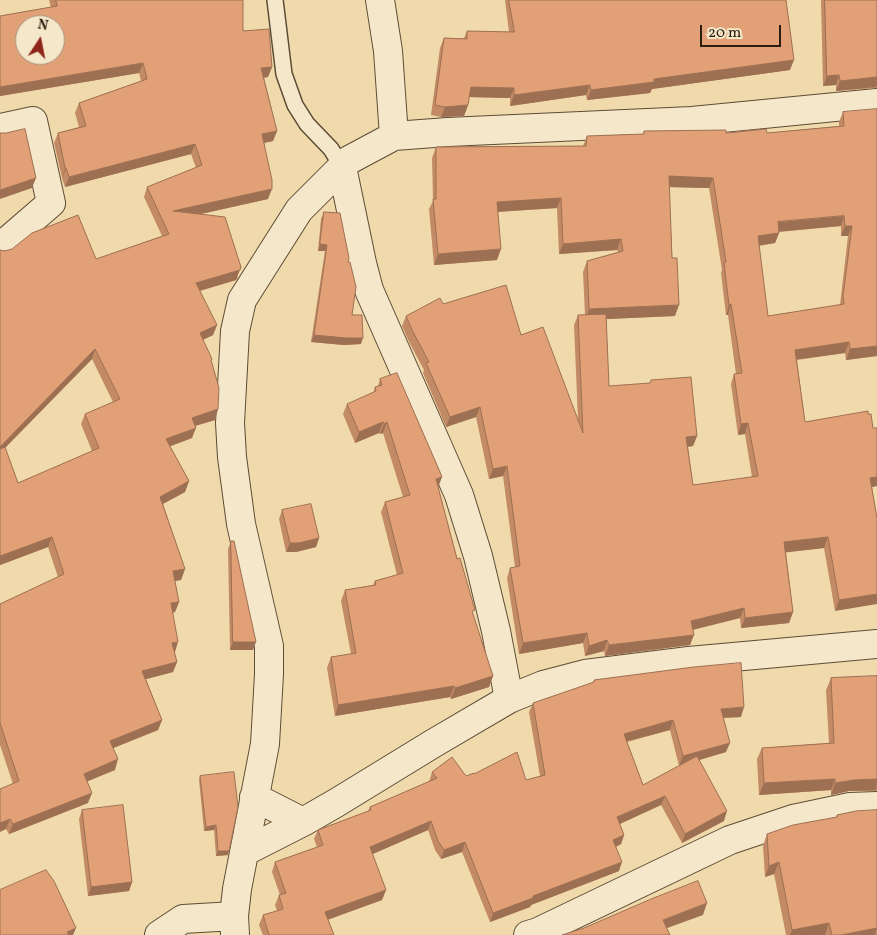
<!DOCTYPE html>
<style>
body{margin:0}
#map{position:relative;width:877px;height:935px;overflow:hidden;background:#f0daac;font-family:Vollkorn,serif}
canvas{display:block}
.north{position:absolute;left:15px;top:15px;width:50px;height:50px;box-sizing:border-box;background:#f5e7c9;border:1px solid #a4967e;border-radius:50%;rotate:11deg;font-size:14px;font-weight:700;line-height:20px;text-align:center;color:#2a1c0e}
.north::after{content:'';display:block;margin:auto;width:18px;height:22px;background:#8f2418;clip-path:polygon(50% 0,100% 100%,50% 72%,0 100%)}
.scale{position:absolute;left:700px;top:25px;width:81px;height:22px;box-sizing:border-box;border:2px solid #2a1c0e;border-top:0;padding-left:6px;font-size:15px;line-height:18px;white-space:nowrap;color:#2a1c0e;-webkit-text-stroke:4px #f5e7c9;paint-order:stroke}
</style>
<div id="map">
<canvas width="877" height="935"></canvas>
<div class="north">N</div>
<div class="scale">20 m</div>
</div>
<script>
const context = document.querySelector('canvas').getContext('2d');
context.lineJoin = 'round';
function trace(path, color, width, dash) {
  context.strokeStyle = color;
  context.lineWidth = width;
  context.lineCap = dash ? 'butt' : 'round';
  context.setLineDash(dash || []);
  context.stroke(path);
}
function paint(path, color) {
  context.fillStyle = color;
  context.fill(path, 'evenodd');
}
const lane = new Path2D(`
 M 275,0 L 284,74 L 295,105 L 307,124 L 331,149 L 342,167`);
const street = new Path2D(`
 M 380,0 L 388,51 L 394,136
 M 0,128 L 33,121 L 51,203 L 6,242 L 0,246
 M 342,167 L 362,263 L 369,290 L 459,495 L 478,556 L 496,631 L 509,699
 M 254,797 L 303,822
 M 244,852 L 303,822 L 336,803 L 434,743 L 509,699 L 543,685 L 585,674 L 689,661 L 877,644
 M 159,935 L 183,919 L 234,916
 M 235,935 L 234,916 L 237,889 L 265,744 L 269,674 L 269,646 L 241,524 L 232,457 L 230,423 L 235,331 L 242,300 L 299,210 L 349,160 L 394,136 L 448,132 L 692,121 L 877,103
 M 528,935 L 538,932 L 730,840 L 793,819 L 850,807 L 877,806`);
trace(lane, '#5c4c36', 18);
trace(street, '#5c4c36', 30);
trace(lane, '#f5e7c9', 15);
trace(street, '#f5e7c9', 28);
paint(new Path2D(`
 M 49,0 L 243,0 L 243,31 L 272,67 L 268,77 L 264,78 L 277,131 L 273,141 L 264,143 L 268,199 L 201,214 L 238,278 L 236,280 L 200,291 L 217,325 L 213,335 L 203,340 L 211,363 L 218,409 L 215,420 L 195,426 L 192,438 L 170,446 L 189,481 L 185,492 L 163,504 L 185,569 L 181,580 L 175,581 L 179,602 L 175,612 L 172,613 L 174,652 L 177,662 L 173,672 L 146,679 L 162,720 L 158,730 L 113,748 L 115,770 L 87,781 L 88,803 L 9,834 L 6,829 L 13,784 L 0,745 L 0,604 L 58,577 L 48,547 L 0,565 L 0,250 L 96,259 L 162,236 L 144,197 L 147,187 L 196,168 L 191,154 L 65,187 L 62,178 L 54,143 L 58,133 L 79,127 L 75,113 L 79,103 L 141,81 L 139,73 L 0,96 L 0,16 L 51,7 ZM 92,359 L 113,402 L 85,414 L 81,424 L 92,451 L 18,483 L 5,448 Z
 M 505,0 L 786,0 L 790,70 L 652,89 L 650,93 L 587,100 L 586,95 L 510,106 L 510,98 L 469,97 L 468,105 L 464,116 L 441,117 L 431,115 L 440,48 L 444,38 L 464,38 L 467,31 L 509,32 Z
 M 821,0 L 877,0 L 877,88 L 836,91 L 836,85 L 823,86 Z
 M 843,112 L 877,356 L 846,360 L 845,353 L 797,360 L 805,422 L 873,428 L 877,428 L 877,486 L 872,487 L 877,518 L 835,611 L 824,548 L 786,552 L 793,612 L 789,623 L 741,628 L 740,618 L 693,630 L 690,645 L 605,656 L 604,651 L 585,656 L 583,643 L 519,654 L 507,578 L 510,568 L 515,567 L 503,476 L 489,479 L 476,417 L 446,427 L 423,373 L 424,370 L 409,342 L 402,326 L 406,316 L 443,304 L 521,335 L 578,420 L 574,325 L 578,315 L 585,315 L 583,272 L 587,261 L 618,252 L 617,250 L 559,254 L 557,208 L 498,212 L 497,260 L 434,265 L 429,209 L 433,201 L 432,158 L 436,147 L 583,146 L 587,136 L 643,134 L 644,131 L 767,133 L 839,126 L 839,122 ZM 669,187 L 709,188 L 722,270 L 721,273 L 726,315 L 728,315 L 736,374 L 734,374 L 731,384 L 738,435 L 745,434 L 752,477 L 693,485 L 688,447 L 693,446 L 697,436 L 609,386 L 606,319 L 675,316 ZM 841,226 L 841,236 L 848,236 L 840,305 L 768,316 L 759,246 L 775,243 L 779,232 Z
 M 324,212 L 348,262 L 352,315 L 361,344 L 344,345 L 311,342 L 325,251 L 318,251 L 321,219 Z
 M 380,379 L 438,488 L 473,615 L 493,676 L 489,687 L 451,699 L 450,697 L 335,716 L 327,668 L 331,657 L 351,654 L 341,601 L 345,590 L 373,585 L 375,581 L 397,575 L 381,512 L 385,502 L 403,497 L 383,433 L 380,434 L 379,433 L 355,443 L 343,414 L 347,404 L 373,393 L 375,387 L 378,386 Z
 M 282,510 L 319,538 L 316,547 L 296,552 L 286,552 L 279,519 Z
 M 231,541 L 253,650 L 230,650 L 228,549 Z
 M 877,676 L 877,791 L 849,791 L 831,795 L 831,790 L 759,795 L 757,759 L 762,748 L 829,743 L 826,690 L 831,678 Z
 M 594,680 L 741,717 L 723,718 L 726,752 L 699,760 L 724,821 L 682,843 L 661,805 L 620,824 L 624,835 L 621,844 L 616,847 L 619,871 L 531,905 L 530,907 L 490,922 L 462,852 L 441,859 L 435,850 L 428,830 L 372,854 L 386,890 L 382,900 L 328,919 L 334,935 L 263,935 L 259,925 L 263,915 L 277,911 L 275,905 L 279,895 L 280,895 L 272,872 L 275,862 L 317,847 L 314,839 L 318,830 L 368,811 L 370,807 L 429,782 L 432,772 L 466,776 L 474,774 L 526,780 L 540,776 L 529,712 L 533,703 L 593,683 ZM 670,730 L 679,766 L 643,785 L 627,742 Z
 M 200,776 L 228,855 L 216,856 L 214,830 L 204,831 L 199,780 Z
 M 82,810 L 132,882 L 129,891 L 88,896 L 79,819 Z
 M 877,810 L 877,935 L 786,935 L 774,874 L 765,877 L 763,846 L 767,834 L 836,817 L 837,815 Z`), '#c28a65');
paint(new Path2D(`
 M 794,60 L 790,70 L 652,89 L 650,93 L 587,100 L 591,90 L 654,79 Z
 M 143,63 L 139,73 L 0,96 L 0,87 Z
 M 272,67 L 268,77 L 258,78 L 261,68 Z
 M 839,75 L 836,85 L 823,86 L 827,76 Z
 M 877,77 L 877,85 L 876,87 L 836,91 L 840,81 Z
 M 590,85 L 586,95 L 510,106 L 514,95 Z
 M 471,87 L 514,88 L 510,98 L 467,97 Z
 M 468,105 L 464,116 L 441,117 L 445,107 Z
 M 277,131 L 273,141 L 258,144 L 262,134 Z
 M 195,144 L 191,154 L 65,187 L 69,177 Z
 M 65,168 L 66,168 L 62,178 Z
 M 669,176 L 713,178 L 709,188 L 665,187 Z
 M 36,178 L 32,188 L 0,199 L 0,190 Z
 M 272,189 L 268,199 L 169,221 L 173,211 Z
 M 561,198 L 557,208 L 493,212 L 497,202 Z
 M 844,216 L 841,226 L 774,232 L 778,222 Z
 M 845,226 L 852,226 L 848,236 L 841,236 Z
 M 779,233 L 775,243 L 754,246 L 758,236 Z
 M 621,239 L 617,250 L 559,254 L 563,244 Z
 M 320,244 L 327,245 L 325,251 L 318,251 Z
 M 501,249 L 497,260 L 434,265 L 438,254 Z
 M 241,267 L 236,280 L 192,293 L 196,283 Z
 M 731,304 L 728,315 L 726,315 L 729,305 Z
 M 679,305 L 675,316 L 586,320 L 589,309 Z
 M 217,325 L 213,335 L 196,343 L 200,333 Z
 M 314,335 L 363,338 L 361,344 L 344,345 L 311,342 Z
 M 849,342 L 845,353 L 792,360 L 795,350 Z
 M 877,346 L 877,356 L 846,360 L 850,349 Z
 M 95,349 L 92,359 L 0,453 L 0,447 Z
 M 480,407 L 476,417 L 446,427 L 450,417 Z
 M 218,409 L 215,420 L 188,428 L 192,418 Z
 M 383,422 L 379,433 L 355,443 L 359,432 Z
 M 387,422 L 383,433 L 380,434 L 384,424 Z
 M 748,423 L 745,434 L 738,435 L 741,424 Z
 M 196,428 L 192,438 L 163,449 L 166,439 Z
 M 697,436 L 693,446 L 683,447 L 686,437 Z
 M 507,466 L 503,476 L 489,479 L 493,469 Z
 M 442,477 L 438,488 L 436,479 Z
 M 877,477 L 877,486 L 866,488 L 870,478 Z
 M 189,481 L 185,492 L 157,507 L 160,497 Z
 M 52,537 L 48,547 L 0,565 L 0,556 Z
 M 828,537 L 824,548 L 781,553 L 784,542 Z
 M 319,538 L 316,547 L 296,552 L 286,552 L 290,543 Z
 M 185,569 L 181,580 L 169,582 L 173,571 Z
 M 877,594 L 877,604 L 835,611 L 839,600 Z
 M 179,602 L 175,612 L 167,614 L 171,603 Z
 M 744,608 L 740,618 L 687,631 L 691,621 Z
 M 793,612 L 789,623 L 741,628 L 745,618 Z
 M 587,633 L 583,643 L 519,654 L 523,643 Z
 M 694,635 L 690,645 L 605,656 L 609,645 Z
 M 607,640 L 604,651 L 585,656 L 589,646 Z
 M 178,642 L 175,652 L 168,654 L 172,643 Z
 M 233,642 L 256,642 L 253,650 L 230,650 Z
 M 177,662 L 173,672 L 139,681 L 142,671 Z
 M 493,676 L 489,687 L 451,699 L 455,688 Z
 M 454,686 L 450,697 L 335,716 L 338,705 Z
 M 744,707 L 741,717 L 718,718 L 721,709 Z
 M 162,720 L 158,730 L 106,751 L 110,741 Z
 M 673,720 L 670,730 L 620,743 L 624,734 Z
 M 730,743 L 726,752 L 679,766 L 683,756 Z
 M 118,759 L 115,770 L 81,784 L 84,774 Z
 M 835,779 L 831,790 L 759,795 L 764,783 Z
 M 877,779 L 876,790 L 849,791 L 831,795 L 835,783 L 854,780 Z
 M 92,793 L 88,803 L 9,834 L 13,824 Z
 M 665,796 L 661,805 L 613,827 L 617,817 Z
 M 727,811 L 724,821 L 682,843 L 685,834 Z
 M 10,819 L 6,829 L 0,832 L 0,823 Z
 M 431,821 L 428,830 L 366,857 L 370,847 Z
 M 216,825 L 214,830 L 204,831 L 206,827 Z
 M 624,835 L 621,844 L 609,850 L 613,840 Z
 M 465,842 L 462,852 L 441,859 L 444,850 Z
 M 218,851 L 229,851 L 228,855 L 216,856 Z
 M 622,862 L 619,871 L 531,905 L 530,907 L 490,922 L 493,913 L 533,896 Z
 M 779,862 L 774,874 L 765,877 L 769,866 Z
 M 132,882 L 129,891 L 88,896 L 91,887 Z
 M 386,890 L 382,900 L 322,922 L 325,912 Z
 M 707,903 L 703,915 L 659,931 L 663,920 Z
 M 829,923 L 825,935 L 790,935 L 792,930 Z
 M 76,928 L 73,935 L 66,935 L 67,932 Z
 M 877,928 L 875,935 L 841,935 Z`), '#9e7053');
const building = new Path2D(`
 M 56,0 L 243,0 L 243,31 L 269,29 L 272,67 L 261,68 L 277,131 L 262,134 L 272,180 L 272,189 L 173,211 L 225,217 L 241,267 L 240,270 L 196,283 L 217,325 L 200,333 L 212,359 L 211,360 L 219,388 L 218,409 L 192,418 L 196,428 L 166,439 L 189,481 L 160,497 L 185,569 L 173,571 L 179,602 L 171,603 L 178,642 L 172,643 L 177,662 L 142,671 L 162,720 L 110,741 L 118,759 L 84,774 L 92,793 L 13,824 L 10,819 L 0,823 L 0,789 L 19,781 L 0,723 L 0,604 L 64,574 L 52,537 L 0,556 L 0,449 L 5,447 L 18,483 L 99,448 L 85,414 L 120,399 L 95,349 L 0,447 L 0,250 L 5,251 L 12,249 L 32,233 L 78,215 L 96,259 L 169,234 L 147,187 L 202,165 L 195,144 L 69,177 L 66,168 L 65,168 L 58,133 L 86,126 L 79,103 L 147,79 L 143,63 L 0,87 L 0,16 L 57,6 ZM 25,25 L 55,25 L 55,55 L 25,55 Z
 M 509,0 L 786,0 L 794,60 L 654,79 L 654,82 L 591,90 L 590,85 L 514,95 L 514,88 L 471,87 L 468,105 L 445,107 L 435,105 L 444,38 L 467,39 L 467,31 L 514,32 Z
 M 825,0 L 877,0 L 877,77 L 840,81 L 839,75 L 827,76 Z
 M 877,109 L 877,346 L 850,349 L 849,342 L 795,350 L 805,422 L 868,411 L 868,414 L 871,414 L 873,428 L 877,428 L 877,477 L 870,478 L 877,518 L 877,594 L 839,600 L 828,537 L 784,542 L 793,612 L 745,618 L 744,608 L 691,621 L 694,635 L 609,645 L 607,640 L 589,646 L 587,633 L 523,643 L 510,568 L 520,566 L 507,466 L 493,469 L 480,407 L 450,417 L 426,363 L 429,362 L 413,332 L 406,316 L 440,298 L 443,304 L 506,285 L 521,335 L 543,327 L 583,433 L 578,315 L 606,314 L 609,386 L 650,383 L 651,380 L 691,377 L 697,436 L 686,437 L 693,485 L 758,476 L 748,423 L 741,424 L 734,374 L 742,373 L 731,304 L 729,305 L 724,263 L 726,262 L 713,178 L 669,176 L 672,258 L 677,258 L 679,305 L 589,309 L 587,261 L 623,251 L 621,239 L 563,244 L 561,198 L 497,202 L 501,249 L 438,254 L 433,199 L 436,199 L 436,147 L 586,146 L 587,136 L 644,134 L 644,131 L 726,130 L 726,133 L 766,129 L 767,133 L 844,126 L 843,112 ZM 844,216 L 845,226 L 852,226 L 843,296 L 844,304 L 768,316 L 758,236 L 779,233 L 778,222 Z
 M 25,129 L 36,178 L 0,190 L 0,133 L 6,133 Z
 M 324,212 L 340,213 L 349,258 L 348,262 L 350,262 L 356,287 L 352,315 L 362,315 L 363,338 L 346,338 L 314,335 L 327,245 L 320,244 Z
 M 397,373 L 440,472 L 442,477 L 436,479 L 457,559 L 460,558 L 475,610 L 472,611 L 493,676 L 455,688 L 454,686 L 338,705 L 331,657 L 356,653 L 345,590 L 376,585 L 375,581 L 403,573 L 385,502 L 410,495 L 387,422 L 384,424 L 383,422 L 359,432 L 347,404 L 376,391 L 375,387 L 382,385 L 380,379 Z
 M 311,504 L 319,538 L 299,543 L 290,543 L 282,510 Z
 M 231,541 L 234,541 L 256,642 L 233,642 Z
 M 741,663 L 744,707 L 721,709 L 730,743 L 683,756 L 673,720 L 624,734 L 643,785 L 697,756 L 727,811 L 685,834 L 665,796 L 617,817 L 624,835 L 613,840 L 622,862 L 533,896 L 533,898 L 493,913 L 465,842 L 444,850 L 438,841 L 431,821 L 370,847 L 386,890 L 325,912 L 334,935 L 269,935 L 263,915 L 283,909 L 279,895 L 286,893 L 275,862 L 323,845 L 318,830 L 371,810 L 370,807 L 437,778 L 432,772 L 452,757 L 466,776 L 474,773 L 474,774 L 517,752 L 526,780 L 545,775 L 533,703 L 594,682 L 594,680 L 694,667 Z
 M 877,676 L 877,779 L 854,780 L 835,783 L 835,779 L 764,783 L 762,748 L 834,743 L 831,678 Z
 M 234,772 L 238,807 L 229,851 L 218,851 L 216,825 L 206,827 L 200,776 Z
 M 123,805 L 132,882 L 91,887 L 82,810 Z
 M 877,810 L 877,928 L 841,935 L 832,935 L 829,923 L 792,930 L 779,862 L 769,866 L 767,834 L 793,825 L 837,817 L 837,815 L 856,811 Z
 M 46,870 L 54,881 L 76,928 L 67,932 L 69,935 L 0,935 L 0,890 Z
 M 698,881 L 707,903 L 663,920 L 670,935 L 562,935 L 584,928 L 651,899 Z`);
paint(building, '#e1a076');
trace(building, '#9e7053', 1);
</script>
